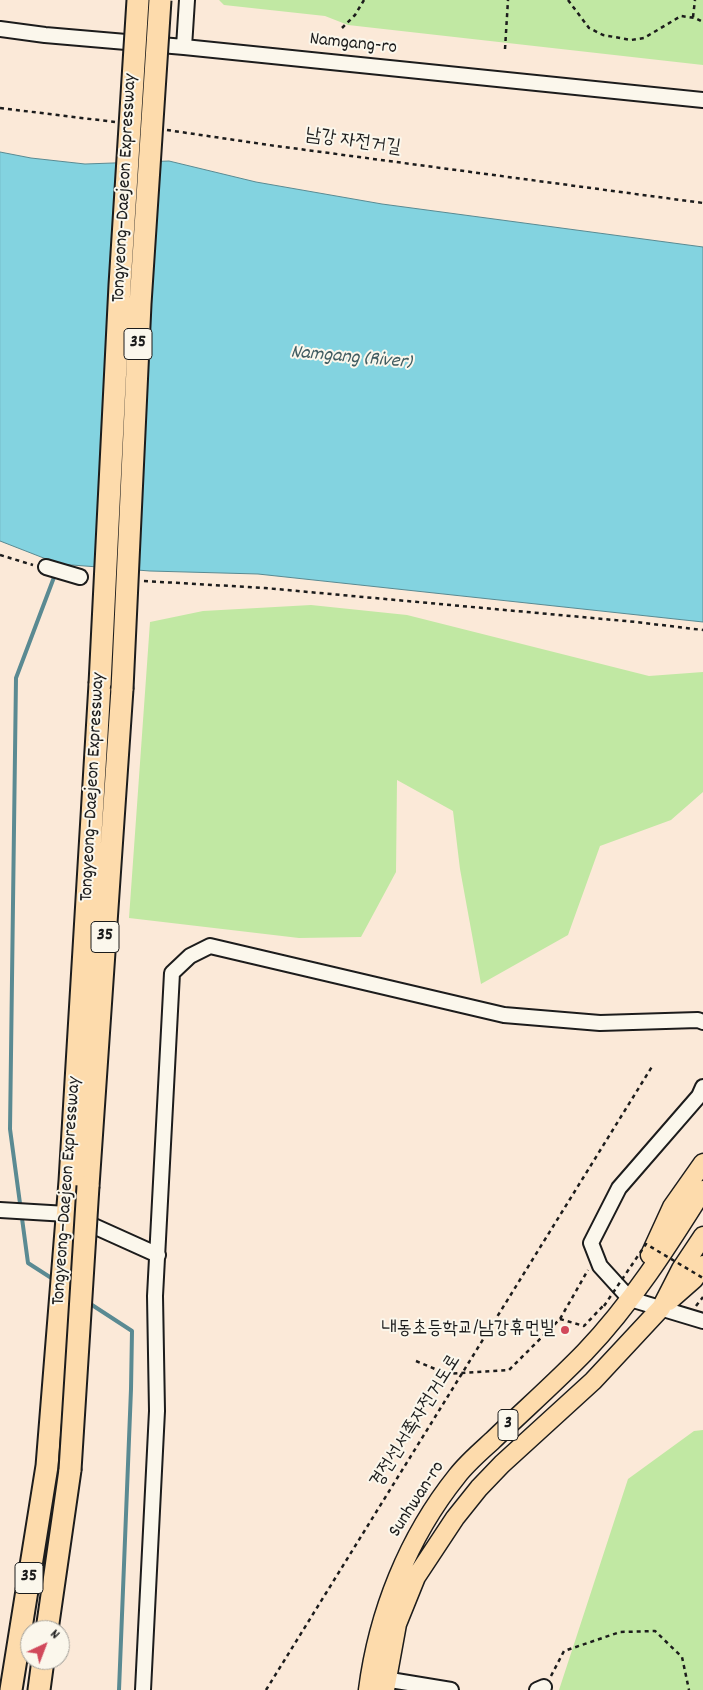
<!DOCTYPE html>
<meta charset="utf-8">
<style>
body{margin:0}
#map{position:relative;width:703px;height:1690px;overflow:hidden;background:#fbe9d8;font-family:Dekko,sans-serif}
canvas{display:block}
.north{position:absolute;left:20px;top:1620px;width:50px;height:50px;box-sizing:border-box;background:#fbf7ec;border:1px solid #a29f99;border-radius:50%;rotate:43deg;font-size:14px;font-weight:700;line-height:20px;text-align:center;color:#1c1c1c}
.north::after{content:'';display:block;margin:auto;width:18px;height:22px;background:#d1495b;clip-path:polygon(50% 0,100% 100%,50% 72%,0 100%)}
</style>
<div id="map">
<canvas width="703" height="1690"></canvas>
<div class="north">N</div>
</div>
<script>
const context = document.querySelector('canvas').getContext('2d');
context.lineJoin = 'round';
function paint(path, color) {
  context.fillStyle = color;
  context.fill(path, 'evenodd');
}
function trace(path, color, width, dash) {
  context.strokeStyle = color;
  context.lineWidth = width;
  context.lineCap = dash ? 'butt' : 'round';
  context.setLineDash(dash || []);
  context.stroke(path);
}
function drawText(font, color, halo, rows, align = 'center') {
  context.font = font + ' Dekko,"Poor Story",sans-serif';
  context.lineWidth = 4;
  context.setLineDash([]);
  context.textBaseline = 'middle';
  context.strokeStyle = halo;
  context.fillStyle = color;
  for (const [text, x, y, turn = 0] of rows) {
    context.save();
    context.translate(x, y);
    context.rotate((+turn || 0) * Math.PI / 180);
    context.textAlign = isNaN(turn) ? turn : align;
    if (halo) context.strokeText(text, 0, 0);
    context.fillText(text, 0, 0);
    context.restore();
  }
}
paint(new Path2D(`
 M 219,0 L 703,0 L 703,65 L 348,25 L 325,16 L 224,5 Z
 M 311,605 L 407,615 L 649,676 L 703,672 L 703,792 L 671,820 L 600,846 L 568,935 L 481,984 L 460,869 L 453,811 L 397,780 L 396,872 L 361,937 L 299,938 L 129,918 L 150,622 L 203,611 Z
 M 703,1430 L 703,1690 L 559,1690 L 628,1479 L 694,1431 Z`), '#c1e8a3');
const water = new Path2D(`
 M 0,152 L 31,158 L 85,164 L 169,161 L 256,182 L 382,204 L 703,247 L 703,622 L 258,574 L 150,571 L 59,564 L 0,541 Z`);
paint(water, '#83d3e0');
trace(water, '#5a8a92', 1);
trace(new Path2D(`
 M 56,1281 L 28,1263 L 10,1129 L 16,678 L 59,564
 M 89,1303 L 132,1331 L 131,1389 L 119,1690`), '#5a8a92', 4);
const minor = new Path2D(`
 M 0,29 L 45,35 L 184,47 L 703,100
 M 184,47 L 187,0
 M 46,567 L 80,577
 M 703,1087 L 699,1096 L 619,1188 L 591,1243 L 600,1266 L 630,1299 L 703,1321
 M 0,1210 L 67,1214 L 158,1255
 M 378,1678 L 451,1690
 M 143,1690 L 157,1411 L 155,1296 L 172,973 L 190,956 L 210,946 L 504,1015 L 600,1023 L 698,1020 L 703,1022
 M 537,1690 L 544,1687`);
const major = new Path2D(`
 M 650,1255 L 672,1207 L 703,1163
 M 669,1301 L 694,1279 L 703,1265
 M 368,1690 C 378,1613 408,1537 457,1476 C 467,1463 480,1452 492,1441 C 523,1411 555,1383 585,1352 C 631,1304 668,1246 703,1190
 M 385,1690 L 397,1624 L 416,1577 L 455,1518 L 479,1488 L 502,1464 L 593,1381 L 661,1308 L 681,1269 L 703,1236`);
const highway = new Path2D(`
 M 88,1186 L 122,689
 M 47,1630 L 70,1470
 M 11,1690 L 47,1466 L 70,1181 L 100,684
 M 39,1690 L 43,1660`);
trace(minor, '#1c1c1c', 18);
trace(major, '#1c1c1c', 21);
trace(highway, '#1c1c1c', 25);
trace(new Path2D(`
 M 568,0 L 589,28 L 603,35 L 631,40 L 644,38 L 681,16 L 695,18 L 703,22
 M 693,17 L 695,0
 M 342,28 L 355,15 L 364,0
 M 505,49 L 508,0
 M 0,108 L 115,122
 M 167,130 L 269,145 L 703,203
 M 0,555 L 33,565
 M 144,581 L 265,588 L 636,622 L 703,630
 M 696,1306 L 703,1297
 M 560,1319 L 584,1326 L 603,1306
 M 416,1361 L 447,1374 L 509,1370 L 560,1319 L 588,1270
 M 551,1676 L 564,1651 L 620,1632 L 655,1631 L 682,1657 L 689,1690
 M 266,1690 L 653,1065`), '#1c1c1c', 2.5, [4, 4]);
trace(minor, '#fbf7ec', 14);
trace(major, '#fddbac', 18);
trace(highway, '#fddbac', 21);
const highwayBridge = new Path2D(`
 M 100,684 L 120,285 L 138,0
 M 122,689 L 140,304 L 160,0
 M 70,1470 L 88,1186`);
trace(highwayBridge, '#1c1c1c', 25, []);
trace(new Path2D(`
 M 604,1306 L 646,1244 L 703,1278`), '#1c1c1c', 2.5, [4, 4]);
trace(highwayBridge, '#fddbac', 21);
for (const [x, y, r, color] of [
 [565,1330,5,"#d1495b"]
]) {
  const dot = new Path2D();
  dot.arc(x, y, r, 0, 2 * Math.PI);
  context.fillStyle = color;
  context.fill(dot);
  trace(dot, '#fbf7ec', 2);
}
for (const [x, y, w] of [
 [138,344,28],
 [105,937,28],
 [508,1425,20],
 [29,1578,28]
]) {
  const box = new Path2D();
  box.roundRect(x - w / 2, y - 15.5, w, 31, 4);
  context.fillStyle = '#fbf7ec';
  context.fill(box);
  trace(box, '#1c1c1c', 1);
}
drawText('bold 18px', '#1c1c1c', null, [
 ["35",138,344],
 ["35",105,937],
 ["3",508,1425],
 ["35",29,1578]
]);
drawText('19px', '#1c1c1c', '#fbf7ec', [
 ["Namgang-ro",353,45,6],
 ["남강 자전거길",353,143,8],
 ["Tongyeong–Daejeon Expressway",126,188,-87],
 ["Tongyeong–Daejeon Expressway",94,787,-87],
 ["Tongyeong–Daejeon Expressway",68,1191,-86],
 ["경전선서쪽자전거도로",417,1422,-58],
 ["Sunhwan-ro",418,1500,-57]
]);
drawText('19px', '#1c1c1c', '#fbf7ec', [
 ["내동초등학교/남강휴먼빌",555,1330]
], 'right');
drawText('italic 20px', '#405c61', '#fbf7ec', [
 ["Namgang (River)",351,359,5]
]);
</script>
